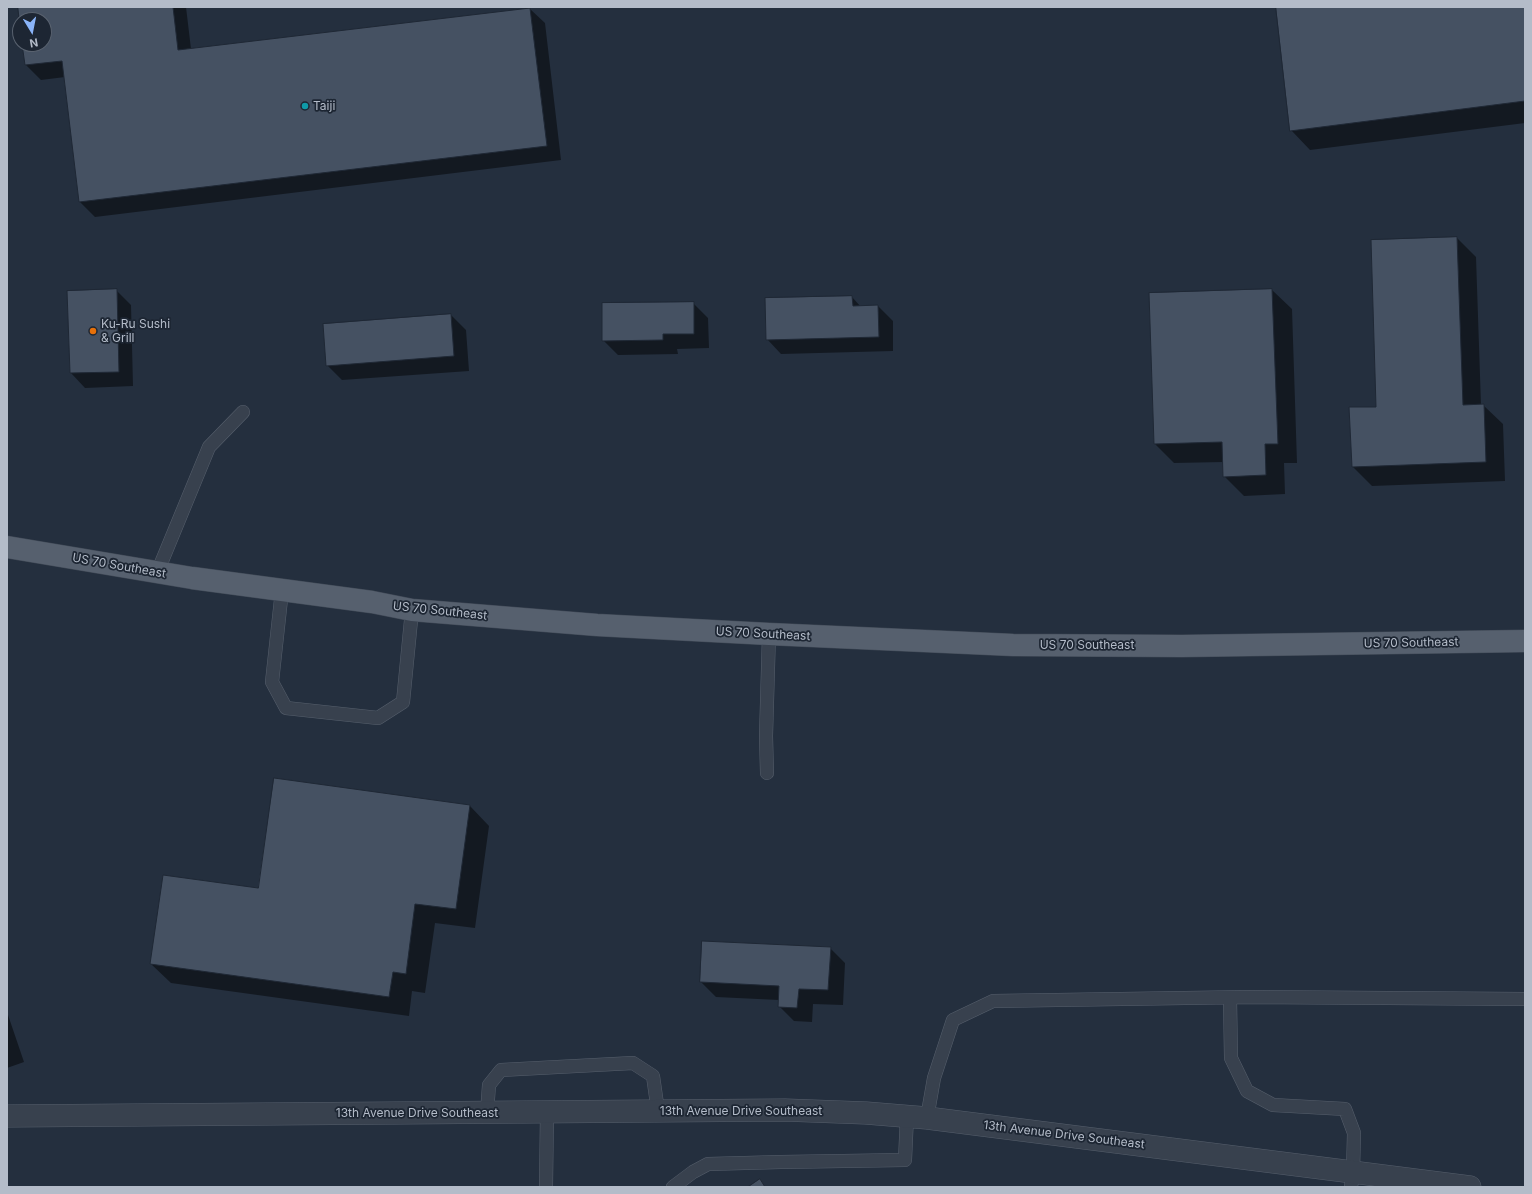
<!DOCTYPE html>
<style>
body{margin:0}
#map{position:relative;width:1532px;height:1194px;overflow:hidden;background:#242f3e;font-family:Inter,sans-serif}
canvas{display:block}
.frame{position:absolute;inset:0;border:8px solid #b4bcc9;pointer-events:none}
.north{position:absolute;left:12px;top:12px;width:40px;height:40px;box-sizing:border-box;background:#1d2633;border:1px solid #59626f;border-radius:50%;rotate:170deg;font-size:11px;font-weight:700;line-height:16px;text-align:center;color:#b4bcc9}
.north::after{content:'';display:block;margin:auto;width:14px;height:18px;background:#8ab4f8;clip-path:polygon(50% 0,100% 100%,50% 72%,0 100%)}
</style>
<div id="map">
<canvas width="1532" height="1194"></canvas>
<div class="frame"></div>
<div class="north">N</div>
</div>
<script>
const context = document.querySelector('canvas').getContext('2d');
context.lineJoin = 'round';
function paint(path, color) {
  context.fillStyle = color;
  context.fill(path, 'evenodd');
}
function trace(path, color, width, dash) {
  context.strokeStyle = color;
  context.lineWidth = width;
  context.lineCap = dash ? 'butt' : 'round';
  context.setLineDash(dash || []);
  context.stroke(path);
}
function drawText(font, color, halo, rows, align = 'center') {
  context.font = font + ' Inter,sans-serif';
  context.lineWidth = 3.5;
  context.setLineDash([]);
  context.textBaseline = 'middle';
  context.strokeStyle = halo;
  context.fillStyle = color;
  for (const [text, x, y, turn = 0] of rows) {
    context.save();
    context.translate(x, y);
    context.rotate((+turn || 0) * Math.PI / 180);
    context.textAlign = isNaN(turn) ? turn : align;
    if (halo) context.strokeText(text, 0, 0);
    context.fillText(text, 0, 0);
    context.restore();
  }
}
paint(new Path2D(`
 M 19,7 L 186,7 L 191,49 L 530,9 L 545,23 L 561,160 L 95,217 L 80,202 L 65,77 L 41,80 L 26,65 L 23,44 L 44,44 L 44,20 L 20,20 Z
 M 1277,7 L 1525,7 L 1525,123 L 1310,150 L 1291,130 Z
 M 1457,238 L 1476,257 L 1481,405 L 1483,405 L 1503,424 L 1505,481 L 1372,486 L 1353,467 L 1377,408 Z
 M 116,290 L 131,305 L 133,386 L 85,388 L 71,373 Z
 M 1272,290 L 1292,309 L 1297,463 L 1284,463 L 1285,494 L 1244,496 L 1224,476 L 1224,462 L 1174,463 L 1155,444 L 1150,294 Z
 M 852,297 L 861,307 L 878,306 L 893,321 L 893,351 L 781,354 L 767,339 Z
 M 693,303 L 708,318 L 709,348 L 677,349 L 678,354 L 618,355 L 603,340 Z
 M 451,315 L 466,330 L 469,371 L 342,380 L 327,365 Z
 M 470,806 L 489,826 L 475,928 L 435,923 L 425,993 L 412,991 L 409,1016 L 171,983 L 151,964 L 259,889 Z
 M 830,948 L 845,963 L 843,1005 L 813,1004 L 812,1022 L 794,1021 L 779,1006 L 779,1000 L 716,997 L 701,982 Z
 M 7,1012 L 24,1062 L 7,1068 Z`), '#0007');
const building = new Path2D(`
 M 18,7 L 173,7 L 178,50 L 530,8 L 547,146 L 79,202 L 62,61 L 25,65 L 22,44 L 44,44 L 44,20 L 20,20 L 20,25 Z
 M 1276,7 L 1525,7 L 1525,101 L 1290,131 Z
 M 1457,237 L 1463,405 L 1484,404 L 1486,462 L 1352,467 L 1349,407 L 1376,407 L 1371,240 Z
 M 117,289 L 119,372 L 70,373 L 67,291 Z
 M 1272,289 L 1278,444 L 1265,444 L 1266,475 L 1223,477 L 1222,442 L 1154,444 L 1149,293 Z
 M 852,296 L 853,306 L 878,305 L 879,337 L 766,340 L 765,298 Z
 M 694,302 L 694,334 L 663,334 L 663,340 L 602,341 L 602,303 Z
 M 451,314 L 454,356 L 326,366 L 323,324 Z
 M 274,778 L 470,805 L 456,909 L 415,904 L 406,974 L 393,972 L 389,997 L 150,964 L 163,875 L 258,888 Z
 M 702,941 L 831,947 L 828,990 L 799,989 L 797,1008 L 778,1007 L 779,986 L 700,982 Z
 M 760,1179 L 765,1187 L 748,1187 Z`);
paint(building, '#455162');
trace(building, '#1f2835', 1);
const service = new Path2D(`
 M 157,573 L 209,447 L 243,412
 M 282,590 L 272,682 L 286,708 L 378,718 L 403,702 L 412,610
 M 767,773 L 766,736 L 769,634
 M 1230,998 L 1231,1058 L 1247,1091 L 1273,1105 L 1345,1109 L 1354,1133 L 1353,1172 L 1351,1187
 M 487,1113 L 489,1085 L 501,1070 L 633,1063 L 653,1076 L 658,1111
 M 927,1118 L 934,1078 L 953,1020 L 993,1001 L 1249,997 L 1525,999
 M 546,1187 L 547,1112
 M 673,1187 L 693,1172 L 708,1164 L 781,1162 L 905,1160 L 907,1116`);
const minor = new Path2D(`
 M 7,1116 L 785,1110 L 866,1113 L 927,1118 L 1470,1187`);
const primary = new Path2D(`
 M 7,547 L 192,578 L 372,602 L 412,610 L 597,625 L 769,634 L 1013,645 L 1182,646 L 1525,641`);
trace(service, '#565f6c', 14);
trace(minor, '#565f6c', 23);
trace(primary, '#414a57', 23);
trace(service, '#38414e', 13);
trace(minor, '#38414e', 22);
trace(primary, '#56606e', 22);
for (const [x, y, r, color] of [
 [305,106,4,"#0f9aa8"],
 [93,331,4,"#e8710a"]
]) {
  const dot = new Path2D();
  dot.arc(x, y, r, 0, 2 * Math.PI);
  context.fillStyle = color;
  context.fill(dot);
  trace(dot, '#1d2633', 1.5);
}
drawText('12px', '#b4bcc9', '#1d2633', [
 ["Taiji",313,106],
 ["Ku-Ru Sushi",101,324],
 ["& Grill",101,338]
], 'left');
drawText('12px', '#b4bcc9', '#1d2633', [
 ["US 70 Southeast",119,566,10],
 ["US 70 Southeast",440,611,6],
 ["US 70 Southeast",763,634,3],
 ["US 70 Southeast",1411,643,-1],
 ["US 70 Southeast",1087,645],
 ["13th Avenue Drive Southeast",741,1111],
 ["13th Avenue Drive Southeast",417,1113],
 ["13th Avenue Drive Southeast",1064,1135,7]
]);
</script>
